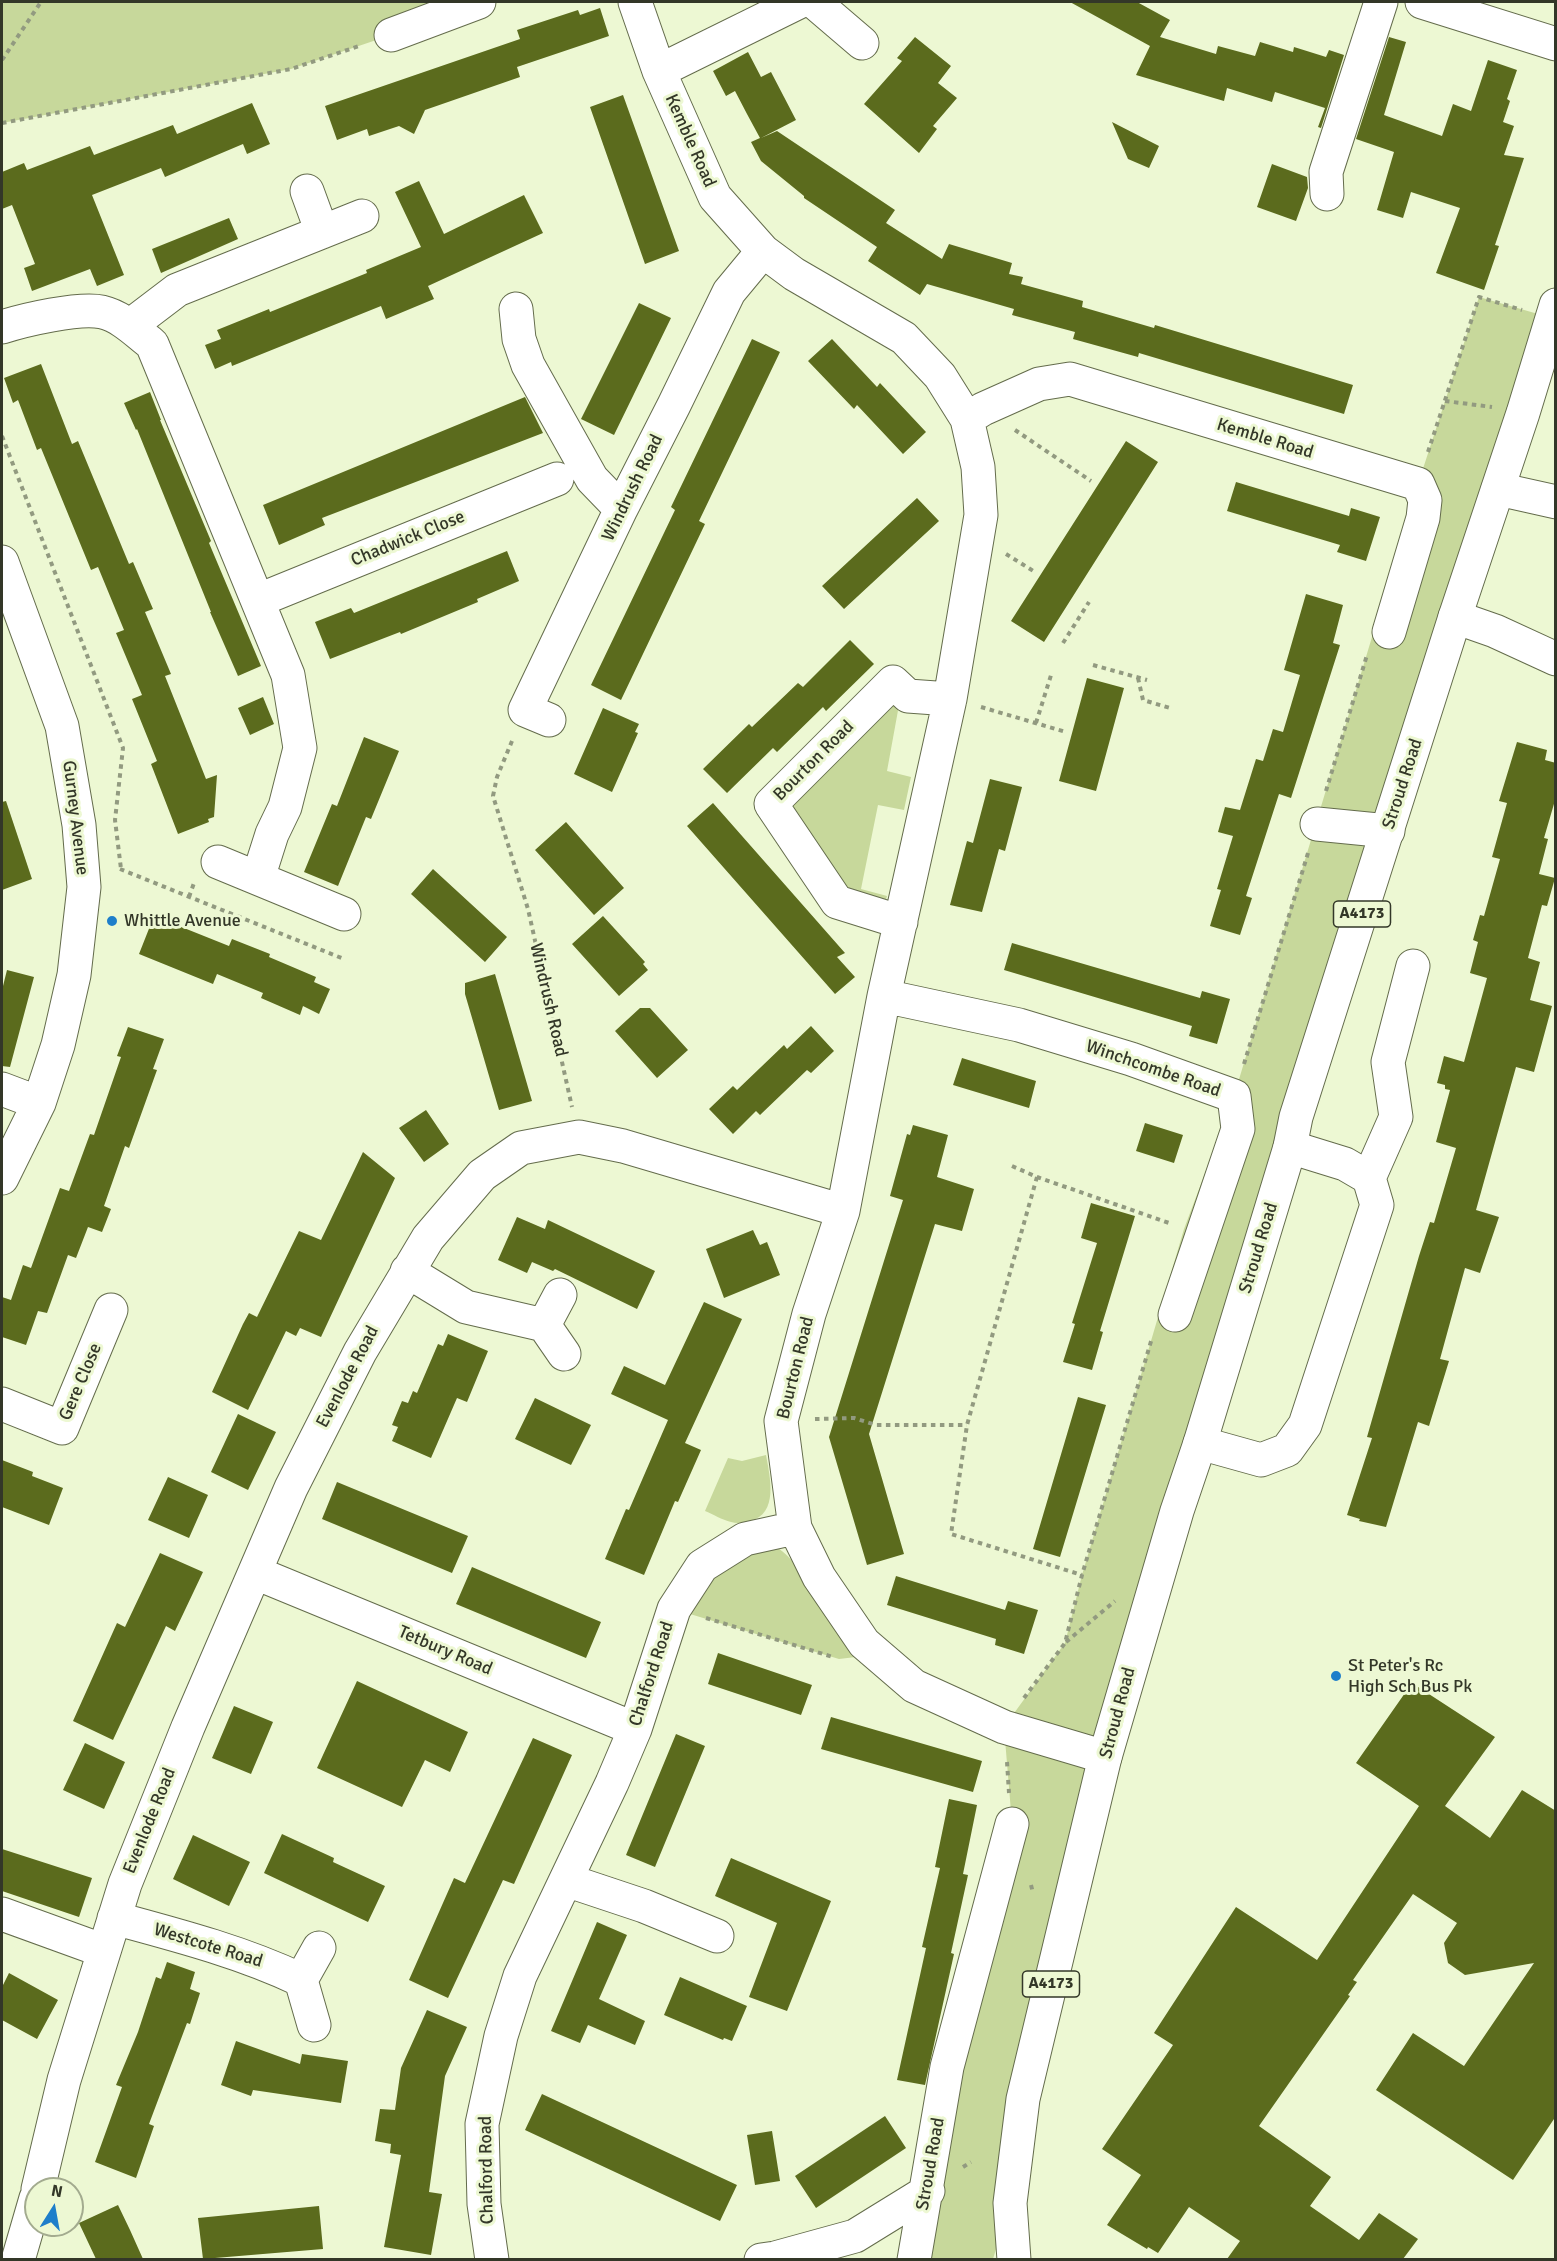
<!DOCTYPE html>
<style>
body{margin:0}
#map{position:relative;width:1557px;height:2261px;overflow:hidden;background:#edf8d3;font-family:Signika,sans-serif}
canvas{display:block}
.frame{position:absolute;inset:0;border:3px solid #333728;pointer-events:none}
.north{position:absolute;left:24px;top:2177px;width:60px;height:60px;box-sizing:border-box;background:#edf8d3;border:2px solid #a3ab8f;border-radius:50%;rotate:11deg;font-size:16px;font-weight:700;line-height:24px;text-align:center;color:#333728}
.north::after{content:'';display:block;margin:auto;width:21px;height:27px;background:#1e7eca;clip-path:polygon(50% 0,100% 100%,50% 72%,0 100%)}
</style>
<div id="map">
<canvas width="1557" height="2261"></canvas>
<div class="frame"></div>
<div class="north">N</div>
</div>
<script>
const context = document.querySelector('canvas').getContext('2d');
context.lineJoin = 'round';
function paint(path, color) {
  context.fillStyle = color;
  context.fill(path, 'evenodd');
}
function trace(path, color, width, dash) {
  context.strokeStyle = color;
  context.lineWidth = width;
  context.lineCap = dash ? 'butt' : 'round';
  context.setLineDash(dash || []);
  context.stroke(path);
}
function drawText(font, color, halo, rows, align = 'center') {
  context.font = font + ' Signika,sans-serif';
  context.lineWidth = 6;
  context.setLineDash([]);
  context.textBaseline = 'middle';
  context.strokeStyle = halo;
  context.fillStyle = color;
  for (const [text, x, y, turn = 0] of rows) {
    context.save();
    context.translate(x, y);
    context.rotate((+turn || 0) * Math.PI / 180);
    context.textAlign = isNaN(turn) ? turn : align;
    if (halo) context.strokeText(text, 0, 0);
    context.fillText(text, 0, 0);
    context.restore();
  }
}
paint(new Path2D(`
 M 2,2 L 479,2 L 391,35 L 291,69 L 2,123 Z
 M 1479,297 L 1552,318 L 1200,1443 L 1010,2203 L 993,2259 L 914,2260 L 1012,1824 L 1004,1727 L 1065,1643 L 1082,1575 L 1184,1229 L 1234,1096 L 1418,484 Z
 M 893,688 L 899,705 L 887,771 L 911,777 L 904,810 L 878,805 L 861,889 L 887,896 L 884,906 L 855,896 L 777,803 Z
 M 766,1455 C 770,1477 779,1514 750,1521 C 744,1523 737,1524 731,1522 C 722,1520 713,1514 705,1511 L 728,1458 L 742,1461 Z
 M 778,1548 C 805,1567 814,1601 832,1626 C 841,1638 853,1646 864,1656 L 839,1659 L 690,1614 L 710,1574 L 749,1549 Z`), '#c7d89b');
paint(new Path2D(`
 M 1070,2 L 1137,2 L 1170,20 L 1160,37 L 1216,54 L 1218,46 L 1255,56 L 1260,42 L 1293,52 L 1294,47 L 1326,57 L 1329,50 L 1344,55 L 1321,128 L 1318,127 L 1325,108 L 1275,92 L 1272,102 L 1227,88 L 1224,101 L 1136,75 L 1150,46 Z
 M 600,8 L 609,36 L 517,67 L 520,77 L 425,110 L 414,134 L 399,126 L 369,136 L 367,129 L 337,140 L 325,106 L 520,39 L 517,30 L 578,10 L 580,15 Z
 M 915,37 L 951,66 L 938,83 L 957,98 L 933,126 L 937,129 L 919,153 L 864,104 L 902,61 L 897,58 Z
 M 1389,37 L 1406,42 L 1384,115 L 1442,136 L 1453,104 L 1471,111 L 1488,60 L 1517,70 L 1507,99 L 1510,101 L 1503,122 L 1514,126 L 1504,155 L 1524,158 L 1495,245 L 1499,246 L 1484,290 L 1436,273 L 1460,208 L 1411,192 L 1403,218 L 1377,210 L 1394,152 L 1356,139 Z
 M 748,52 L 761,77 L 771,72 L 796,120 L 761,138 L 777,131 L 895,210 L 886,223 L 942,259 L 949,244 L 1012,263 L 1009,274 L 1023,277 L 1021,284 L 1083,301 L 1082,307 L 1154,328 L 1155,325 L 1353,385 L 1344,414 L 1139,353 L 1138,357 L 1073,339 L 1075,332 L 1012,315 L 1014,309 L 927,284 L 920,295 L 868,261 L 877,247 L 804,198 L 804,196 L 761,161 L 751,142 L 760,138 L 747,114 L 735,91 L 726,96 L 713,71 Z
 M 623,95 L 679,251 L 645,264 L 590,107 Z
 M 252,103 L 270,144 L 247,154 L 243,144 L 165,177 L 161,168 L 92,195 L 124,275 L 97,286 L 90,269 L 32,291 L 24,268 L 35,264 L 12,205 L 2,209 L 2,172 L 24,163 L 27,170 L 90,146 L 94,155 L 173,125 L 177,134 Z
 M 1112,122 L 1159,146 L 1149,168 L 1128,159 Z
 M 1272,164 L 1307,177 L 1308,188 L 1296,221 L 1257,207 Z
 M 419,181 L 444,234 L 524,195 L 543,233 L 428,286 L 434,299 L 386,319 L 381,306 L 232,366 L 231,362 L 215,369 L 205,345 L 221,339 L 217,330 L 269,309 L 270,312 L 367,273 L 366,270 L 421,247 L 395,192 Z
 M 229,218 L 238,239 L 161,273 L 152,249 Z
 M 639,303 L 671,318 L 614,435 L 581,419 Z
 M 752,339 L 780,352 L 699,521 L 705,524 L 621,700 L 591,685 L 675,510 L 671,507 Z
 M 832,339 L 877,387 L 880,383 L 926,432 L 903,454 L 857,405 L 854,409 L 808,361 Z
 M 41,364 L 72,444 L 78,441 L 129,564 L 133,562 L 153,609 L 145,612 L 171,674 L 165,676 L 206,779 L 217,775 L 214,817 L 208,819 L 209,822 L 178,834 L 151,764 L 157,761 L 132,699 L 142,695 L 116,633 L 124,630 L 98,567 L 91,570 L 41,448 L 37,450 L 18,400 L 13,403 L 4,378 Z
 M 150,392 L 161,420 L 160,420 L 211,541 L 209,543 L 261,666 L 238,676 L 210,612 L 211,612 L 137,429 L 136,430 L 124,403 Z
 M 525,397 L 543,433 L 322,518 L 325,525 L 279,545 L 263,505 Z
 M 1126,441 L 1158,462 L 1044,642 L 1011,621 Z
 M 1236,482 L 1349,516 L 1351,508 L 1380,517 L 1366,561 L 1337,552 L 1340,545 L 1227,511 Z
 M 917,498 L 939,521 L 844,609 L 822,586 Z
 M 507,551 L 519,581 L 477,599 L 478,602 L 401,634 L 400,632 L 330,659 L 315,622 L 351,608 L 354,613 Z
 M 1306,594 L 1343,605 L 1333,643 L 1340,645 L 1291,798 L 1279,794 L 1246,896 L 1252,898 L 1240,935 L 1210,926 L 1221,890 L 1217,889 L 1233,836 L 1218,832 L 1225,807 L 1240,810 L 1256,759 L 1263,761 L 1273,729 L 1283,732 L 1300,675 L 1284,670 Z
 M 850,640 L 874,664 L 826,711 L 823,707 L 777,752 L 773,748 L 727,793 L 703,769 L 749,724 L 752,727 L 798,683 L 803,687 Z
 M 1087,678 L 1124,688 L 1096,791 L 1059,781 Z
 M 263,697 L 274,724 L 250,735 L 238,708 Z
 M 603,708 L 639,724 L 635,732 L 638,733 L 612,792 L 574,774 Z
 M 364,737 L 399,751 L 371,819 L 366,817 L 338,886 L 304,872 L 332,804 L 337,806 Z
 M 1517,742 L 1547,750 L 1545,760 L 1556,763 L 1556,797 L 1544,838 L 1548,839 L 1539,874 L 1555,878 L 1547,906 L 1542,905 L 1528,958 L 1540,962 L 1530,1000 L 1552,1006 L 1534,1072 L 1516,1067 L 1476,1210 L 1499,1217 L 1480,1273 L 1465,1268 L 1440,1359 L 1449,1361 L 1429,1426 L 1418,1422 L 1386,1527 L 1359,1521 L 1360,1519 L 1347,1515 L 1372,1438 L 1367,1437 L 1419,1256 L 1430,1222 L 1434,1223 L 1456,1148 L 1436,1142 L 1450,1090 L 1445,1089 L 1445,1085 L 1437,1083 L 1444,1056 L 1464,1062 L 1487,978 L 1470,973 L 1478,942 L 1473,940 L 1480,915 L 1484,916 L 1500,859 L 1492,857 L 1507,803 L 1499,801 Z
 M 990,779 L 1022,787 L 1005,851 L 999,849 L 982,912 L 950,905 L 967,841 L 973,843 Z
 M 6,801 L 32,879 L 2,890 L 2,802 Z
 M 713,803 L 845,953 L 837,957 L 855,977 L 835,994 L 687,826 Z
 M 566,822 L 624,888 L 594,915 L 535,850 Z
 M 433,869 L 507,937 L 485,962 L 411,894 Z
 M 154,916 L 229,946 L 232,939 L 270,954 L 269,957 L 316,977 L 314,982 L 330,989 L 319,1014 L 303,1006 L 300,1015 L 261,998 L 263,993 L 217,974 L 213,984 L 139,954 Z
 M 603,916 L 645,962 L 643,964 L 648,970 L 619,996 L 572,944 Z
 M 1012,943 L 1200,998 L 1202,991 L 1230,999 L 1217,1044 L 1189,1036 L 1192,1026 L 1004,970 Z
 M 7,970 L 34,977 L 10,1067 L 2,1066 L 2,990 Z
 M 495,974 L 532,1101 L 499,1110 L 465,994 L 465,983 Z
 M 640,1008 L 650,1008 L 688,1050 L 657,1078 L 615,1031 Z
 M 811,1026 L 834,1051 L 811,1073 L 807,1070 L 760,1115 L 756,1111 L 733,1134 L 709,1109 L 733,1086 L 737,1090 L 784,1045 L 787,1049 Z
 M 128,1027 L 164,1039 L 153,1069 L 157,1070 L 129,1148 L 125,1146 L 104,1206 L 111,1209 L 102,1232 L 88,1227 L 76,1258 L 68,1255 L 47,1313 L 38,1311 L 26,1345 L 2,1337 L 2,1297 L 11,1300 L 23,1265 L 31,1268 L 60,1188 L 69,1191 L 90,1134 L 94,1135 L 121,1057 L 117,1056 Z
 M 962,1058 L 1036,1081 L 1029,1108 L 953,1085 Z
 M 426,1110 L 449,1144 L 424,1162 L 399,1128 Z
 M 1145,1123 L 1183,1135 L 1174,1163 L 1136,1151 Z
 M 913,1125 L 948,1135 L 937,1177 L 974,1189 L 962,1231 L 935,1224 L 869,1434 L 904,1554 L 867,1565 L 829,1437 L 903,1200 L 890,1196 L 907,1134 L 910,1135 Z
 M 363,1152 L 395,1178 L 321,1337 L 300,1328 L 296,1336 L 286,1331 L 248,1410 L 212,1392 L 243,1324 L 249,1313 L 257,1317 L 299,1231 L 321,1240 Z
 M 1091,1203 L 1135,1216 L 1100,1331 L 1103,1332 L 1092,1370 L 1063,1362 L 1075,1324 L 1072,1323 L 1097,1243 L 1081,1238 Z
 M 517,1217 L 545,1229 L 548,1220 L 655,1271 L 637,1309 L 555,1269 L 553,1271 L 532,1262 L 527,1273 L 498,1260 Z
 M 753,1230 L 760,1245 L 767,1242 L 780,1275 L 724,1298 L 706,1249 Z
 M 704,1302 L 742,1319 L 685,1443 L 701,1450 L 678,1502 L 675,1501 L 644,1575 L 605,1559 L 626,1509 L 629,1510 L 668,1420 L 611,1394 L 624,1366 L 665,1385 Z
 M 448,1334 L 488,1351 L 467,1402 L 457,1398 L 431,1458 L 392,1441 L 398,1427 L 392,1425 L 402,1401 L 408,1403 L 413,1391 L 417,1393 L 438,1344 L 443,1346 Z
 M 1078,1397 L 1106,1405 L 1060,1557 L 1033,1549 Z
 M 535,1398 L 591,1425 L 571,1465 L 515,1439 Z
 M 238,1414 L 276,1432 L 248,1490 L 211,1472 Z
 M 2,1460 L 33,1472 L 32,1476 L 63,1488 L 49,1525 L 2,1507 Z
 M 168,1477 L 208,1495 L 189,1538 L 148,1520 Z
 M 337,1482 L 468,1536 L 452,1573 L 322,1519 Z
 M 160,1553 L 203,1572 L 175,1631 L 166,1626 L 113,1740 L 73,1721 L 117,1623 L 125,1627 Z
 M 472,1567 L 601,1622 L 586,1658 L 456,1604 Z
 M 896,1576 L 1005,1610 L 1008,1601 L 1038,1610 L 1024,1654 L 995,1645 L 996,1639 L 887,1605 Z
 M 718,1653 L 812,1685 L 801,1715 L 708,1684 Z
 M 357,1681 L 468,1732 L 450,1772 L 425,1760 L 402,1807 L 317,1768 Z
 M 1412,1683 L 1495,1737 L 1445,1806 L 1490,1838 L 1522,1790 L 1556,1811 L 1556,1931 L 1552,1936 L 1556,1931 L 1556,2116 L 1513,2180 L 1376,2090 L 1413,2033 L 1464,2066 L 1534,1963 L 1465,1975 L 1448,1963 L 1444,1943 L 1457,1923 L 1413,1894 L 1353,1980 L 1357,1982 L 1348,1995 L 1350,1996 L 1259,2126 L 1331,2177 L 1310,2206 L 1359,2240 L 1379,2213 L 1418,2239 L 1403,2259 L 1227,2259 L 1240,2241 L 1189,2207 L 1158,2253 L 1148,2247 L 1147,2249 L 1107,2225 L 1141,2175 L 1102,2149 L 1173,2045 L 1154,2033 L 1236,1907 L 1317,1960 L 1419,1806 L 1356,1763 Z
 M 234,1706 L 273,1722 L 251,1774 L 212,1758 Z
 M 831,1717 L 982,1761 L 973,1792 L 821,1749 Z
 M 676,1734 L 705,1746 L 655,1867 L 626,1855 Z
 M 533,1738 L 572,1755 L 514,1884 L 503,1880 L 448,1998 L 409,1980 L 454,1878 L 465,1883 Z
 M 85,1743 L 125,1762 L 104,1809 L 63,1790 Z
 M 949,1799 L 977,1805 L 963,1874 L 968,1875 L 951,1953 L 954,1954 L 925,2085 L 897,2080 L 926,1948 L 922,1947 L 940,1868 L 935,1867 Z
 M 282,1834 L 334,1858 L 333,1862 L 385,1886 L 368,1922 L 264,1873 Z
 M 193,1835 L 250,1862 L 229,1906 L 173,1879 Z
 M 2,1849 L 92,1878 L 79,1917 L 2,1891 Z
 M 731,1858 L 831,1901 L 787,2011 L 749,1997 L 777,1923 L 715,1896 Z
 M 597,1922 L 627,1935 L 599,1999 L 645,2021 L 635,2045 L 588,2025 L 580,2043 L 551,2031 Z
 M 167,1962 L 195,1972 L 190,1989 L 200,1993 L 190,2024 L 187,2023 L 149,2124 L 154,2126 L 136,2178 L 95,2162 L 122,2087 L 116,2085 L 138,2032 L 156,1977 L 161,1979 Z
 M 9,1973 L 58,2000 L 37,2039 L 2,2020 L 2,1987 Z
 M 680,1977 L 747,2006 L 732,2041 L 724,2038 L 723,2040 L 664,2015 Z
 M 427,2010 L 467,2027 L 445,2076 L 429,2192 L 442,2194 L 431,2255 L 384,2247 L 401,2155 L 390,2153 L 391,2144 L 375,2141 L 380,2109 L 395,2110 L 401,2068 Z
 M 236,2041 L 300,2064 L 302,2054 L 348,2061 L 341,2103 L 253,2090 L 251,2096 L 221,2085 Z
 M 542,2094 L 737,2185 L 720,2221 L 525,2130 Z
 M 885,2116 L 906,2148 L 816,2208 L 795,2176 Z
 M 772,2131 L 780,2181 L 755,2185 L 747,2135 Z
 M 118,2205 L 130,2230 L 143,2259 L 96,2259 L 79,2223 Z
 M 319,2206 L 323,2249 L 203,2259 L 198,2218 Z`), '#5b6b1d');
const minor = new Path2D(`
 M 635,2 L 659,71 L 715,197 L 763,251 L 794,274 L 904,338 L 940,376 L 967,419 L 978,467 L 981,515 L 950,699 L 884,996 L 843,1211 L 809,1314 L 781,1421 L 795,1528 L 819,1577 L 864,1643 L 914,1686 L 1004,1727 L 1105,1757
 M 814,2 L 862,43
 M 1422,2 L 1556,44
 M 391,35 L 479,2
 M 659,71 L 799,2
 M 307,191 L 322,232
 M 1327,194 L 1326,172 L 1381,2
 M 516,309 L 519,339 L 528,365 L 592,479 L 621,509
 M 131,325 L 177,290 L 362,216
 M 2,327 C 24,320 79,307 102,312 C 123,317 137,333 152,344 L 288,675 L 300,748 L 285,807 L 272,834 L 258,878
 M 967,419 L 983,409 L 1039,384 L 1070,379 L 1418,484 L 1425,500 L 1423,518 L 1389,632
 M 1498,489 L 1556,502
 M 2,562 L 62,726 L 79,825 L 84,887 L 74,975 L 58,1045 L 39,1103 L 2,1178
 M 259,600 L 557,479
 M 1455,617 L 1495,631 L 1556,659
 M 549,720 L 525,710 L 621,509 L 674,405 L 729,292 L 763,251
 M 1317,824 L 1388,831
 M 218,862 L 344,914
 M 901,922 L 837,902 L 771,804 L 893,682 L 908,696 L 950,699
 M 884,996 L 1019,1025 L 1131,1059 L 1234,1096 L 1238,1129 L 1175,1315
 M 2,1089 L 39,1103
 M 1290,1147 L 1345,1164 L 1369,1178
 M 407,1271 L 466,1307 L 544,1325
 M 560,1295 L 544,1325 L 564,1354
 M 2,1404 L 62,1428 L 111,1310
 M 1200,1443 L 1261,1460 L 1287,1450 L 1305,1425 L 1377,1205 L 1369,1178 L 1396,1117 L 1388,1062 L 1413,966
 M 256,1573 L 635,1729
 M 566,1880 L 644,1906 L 717,1936
 M 2,1914 L 104,1951
 M 114,1918 C 177,1935 242,1952 301,1980
 M 314,2025 L 301,1980 L 319,1948
 M 38,2189 L 64,2080 L 125,1884 L 188,1727 L 291,1488 L 360,1352 L 428,1238 L 482,1175 L 521,1148 L 579,1137 L 623,1146 L 843,1211
 M 18,2260 L 36,2198
 M 492,2260 L 484,2204 L 482,2124 L 501,2036 L 520,1976 L 612,1783 L 635,1729 L 674,1609 L 702,1566 L 745,1539 L 795,1528
 M 761,2260 L 775,2258 L 855,2236 L 928,2191
 M 914,2260 L 947,2067 L 1012,1824`);
const major = new Path2D(`
 M 1014,2260 L 1010,2203 L 1023,2099 L 1105,1757 L 1177,1511 L 1200,1443 L 1290,1147 L 1296,1117 L 1455,617 L 1523,413 L 1556,305`);
trace(minor, '#646c4c', 35);
trace(major, '#646c4c', 35);
trace(new Path2D(`
 M 2,60 L 41,2
 M 2,123 L 291,69 L 362,45
 M 1445,401 L 1492,407
 M 1015,430 L 1091,481
 M 2,436 L 123,748 L 115,820 L 121,869
 M 1428,452 L 1479,297 L 1522,310
 M 1006,554 L 1035,572
 M 1063,643 L 1089,602
 M 1093,665 L 1147,680
 M 1138,678 L 1143,700 L 1170,708
 M 981,707 L 1066,732
 M 1036,723 L 1052,672
 M 512,741 L 497,777 L 493,796 L 528,909 L 572,1107
 M 1326,791 L 1367,655
 M 120,869 L 344,959
 M 189,897 L 194,883
 M 1244,1064 L 1308,853
 M 1012,1166 L 1037,1177 L 1172,1224
 M 1037,1177 L 967,1425 L 951,1534 L 1082,1575
 M 815,1419 L 854,1418 L 876,1425 L 967,1425
 M 706,1618 L 833,1657
 M 1066,1642 L 1115,1601
 M 1024,1698 L 1065,1643 L 1082,1575 L 1152,1338
 M 1007,1762 L 1009,1793
 M 1031,1885 L 1033,1893
 M 963,2167 L 971,2162`), '#929a80', 4, [4.5, 4.5]);
trace(minor, '#fff', 33);
trace(major, '#fff', 33);
for (const [x, y, r, color] of [
 [112,921,6,"#1e7eca"],
 [1336,1676,6,"#1e7eca"]
]) {
  const dot = new Path2D();
  dot.arc(x, y, r, 0, 2 * Math.PI);
  context.fillStyle = color;
  context.fill(dot);
  trace(dot, '#edf8d3', 2);
}
for (const [x, y, w] of [
 [1362,914,57],
 [1051,1984,57]
]) {
  const box = new Path2D();
  box.roundRect(x - w / 2, y - 13, w, 26, 4.5);
  context.fillStyle = '#edf8d3';
  context.fill(box);
  trace(box, '#333728', 1.5);
}
drawText('bold 16px', '#333728', null, [
 ["A4173",1362,914],
 ["A4173",1051,1984]
]);
drawText('18px', '#333728', '#edf8d3', [
 ["Kemble Road",690,141,66],
 ["Kemble Road",1265,439,17],
 ["Windrush Road",633,488,-64],
 ["Chadwick Close",408,539,-22],
 ["Bourton Road",814,761,-45],
 ["Stroud Road",1403,784,-72],
 ["Gurney Avenue",75,818,83],
 ["Windrush Road",548,1000,77],
 ["Winchcombe Road",1153,1069,19],
 ["Stroud Road",1259,1248,-73],
 ["Bourton Road",796,1368,-76],
 ["Evenlode Road",348,1377,-62],
 ["Gere Close",81,1382,-67],
 ["Tetbury Road",445,1651,23],
 ["Chalford Road",652,1674,-72],
 ["Stroud Road",1118,1713,-75],
 ["Evenlode Road",150,1821,-68],
 ["Westcote Road",208,1946,17],
 ["Stroud Road",931,2164,-80],
 ["Chalford Road",487,2170,-91]
]);
drawText('18px', '#333728', '#edf8d3', [
 ["Whittle Avenue",124,921],
 ["St Peter's Rc",1348,1666],
 ["High Sch Bus Pk",1348,1687]
], 'left');
</script>
